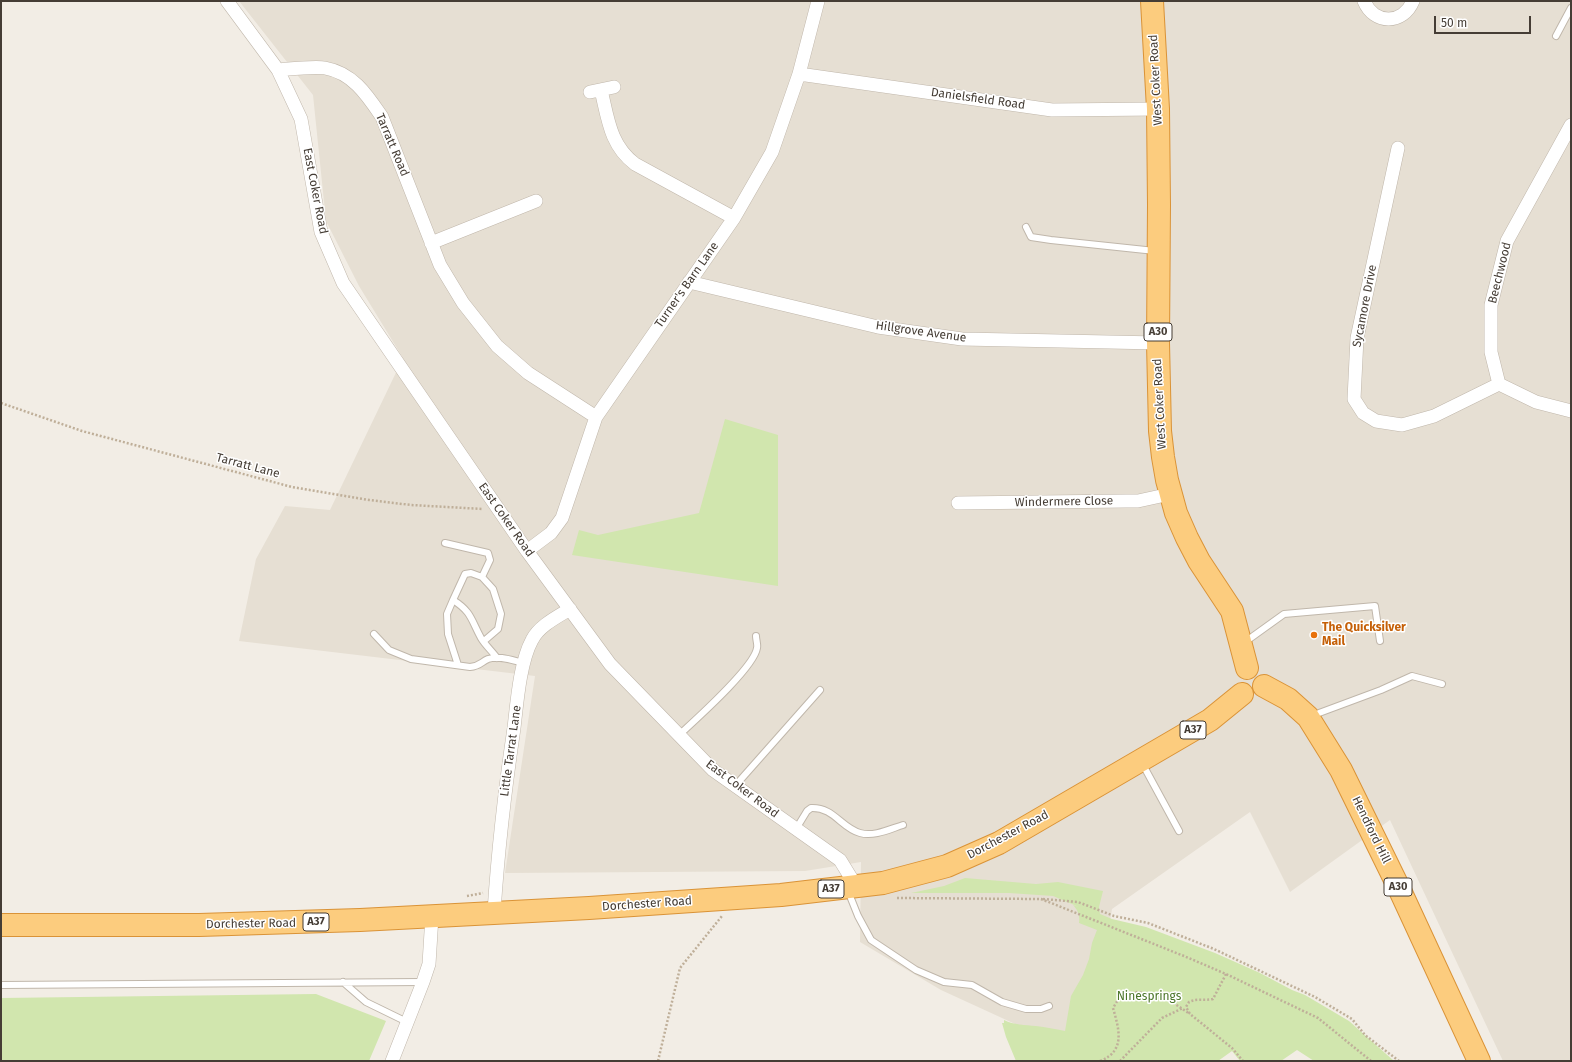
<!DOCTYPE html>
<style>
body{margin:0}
#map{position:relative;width:1572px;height:1062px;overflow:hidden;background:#f2ede5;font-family:"Fira Sans",sans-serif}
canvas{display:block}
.frame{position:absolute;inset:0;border:2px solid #453d35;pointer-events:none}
.scale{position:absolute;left:1434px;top:16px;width:97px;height:18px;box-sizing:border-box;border:2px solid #453d35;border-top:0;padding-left:5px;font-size:12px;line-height:14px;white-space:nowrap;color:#453d35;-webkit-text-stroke:3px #fff;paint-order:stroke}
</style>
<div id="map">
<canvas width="1572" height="1062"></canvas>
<div class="frame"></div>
<div class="scale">50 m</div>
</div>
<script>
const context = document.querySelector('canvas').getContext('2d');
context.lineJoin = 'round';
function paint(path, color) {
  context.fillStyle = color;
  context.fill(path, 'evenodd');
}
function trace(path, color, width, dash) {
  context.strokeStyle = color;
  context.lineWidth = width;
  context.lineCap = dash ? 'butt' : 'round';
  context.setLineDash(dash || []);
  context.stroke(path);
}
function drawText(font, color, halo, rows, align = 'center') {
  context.font = font + ' "Fira Sans",sans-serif';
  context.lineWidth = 3;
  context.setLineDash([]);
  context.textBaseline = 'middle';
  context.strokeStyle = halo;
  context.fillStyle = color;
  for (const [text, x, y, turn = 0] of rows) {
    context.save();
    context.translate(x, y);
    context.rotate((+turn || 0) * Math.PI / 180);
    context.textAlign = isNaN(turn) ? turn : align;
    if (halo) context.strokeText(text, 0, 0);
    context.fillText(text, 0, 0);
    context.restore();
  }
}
paint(new Path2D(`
 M 239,1 L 1571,1 L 1571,1061 L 1503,1061 L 1390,820 L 1290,892 L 1250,812 L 1112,909 L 1087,1057 L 941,990 L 860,942 L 861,862 L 805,871 L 505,873 L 535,676 L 239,641 L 256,559 L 285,506 L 330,510 L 403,358 L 359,286 L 326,221 L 313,95 Z`), '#e6dfd3');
paint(new Path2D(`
 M 725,419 L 778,435 L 778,586 L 572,555 L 579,530 L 598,535 L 699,513 Z
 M 965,878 L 1036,884 L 1058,882 L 1103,891 L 1099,907 L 1100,914 L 1112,919 L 1146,927 L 1215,953 L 1260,973 L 1292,990 L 1305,995 L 1349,1021 L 1394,1061 L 1314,1061 L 1297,1050 L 1281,1061 L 1240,1061 L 1232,1051 L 1218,1061 L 1016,1061 L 1006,1037 L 1002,1023 L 1004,1023 L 1004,1020 C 1014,1025 1025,1025 1036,1026 C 1046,1027 1055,1029 1065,1031 L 1071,996 L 1083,975 L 1089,959 L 1092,943 L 1097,930 L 1079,923 C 1080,916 1078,910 1073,905 L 1079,907 L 1053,896 L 1009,893 L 911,893 L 944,886 Z
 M 316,994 L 386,1021 L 369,1061 L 1,1061 L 1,998 Z`), '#d1e6ae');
const service = new Path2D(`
 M 1556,36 L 1571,8
 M 1026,227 L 1031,237 L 1051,240 L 1155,251
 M 445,543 L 488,553 L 490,560 L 482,577
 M 453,600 L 465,574 L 471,573 L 482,577 L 493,589 L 501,614 L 498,629 L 484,641
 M 374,634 L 389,650 L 411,659 L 470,667 C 480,666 481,662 488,659 C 499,655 514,661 524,663
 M 1245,642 L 1284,614 L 1375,606 L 1380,641
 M 458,665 L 448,634 L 447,614 L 453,600 C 472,612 471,620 481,638 C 485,645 492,651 497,658
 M 1311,716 L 1381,690 L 1412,676 L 1442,684
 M 679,735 C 695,720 754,668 757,648 C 758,645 756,640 756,636
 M 1142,763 L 1179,831
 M 735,786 L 820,690
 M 796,829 L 807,811 L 811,808 C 834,807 841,828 860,833 C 874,837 890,829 903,825
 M 848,891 L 858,916 L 871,940 L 916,970 L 944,982 L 972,985 L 1002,1002 L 1026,1009 L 1041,1009 L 1049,1006
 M 343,982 L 366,1002 L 407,1022
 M 1,985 L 423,982`);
const minor = new Path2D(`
 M 227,1 L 278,70 L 301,119 L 321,232 L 343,283 L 527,551 L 610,664 L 713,770 L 840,860 L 856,886
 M 1364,1 C 1374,25 1403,25 1413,1
 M 278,70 C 290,69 315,66 325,68 C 353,73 367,95 382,117 L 440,265 L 463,303 L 497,346 L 528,373 L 596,417
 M 799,74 L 1052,110 L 1158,109
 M 601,90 C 608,119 610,145 635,164 L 734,218
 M 590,92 L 614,87
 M 1571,125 L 1507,241 L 1491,305 L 1491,352 L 1499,384 L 1536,402 L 1571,411
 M 1398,148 L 1357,338 L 1354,399 L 1363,413 L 1376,421 L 1402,425 L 1434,416 L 1499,384
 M 431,243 L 536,201
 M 689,282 L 878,327 L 962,339 L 1158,343
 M 958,503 L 1126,501 L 1138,501 L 1170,494
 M 527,551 L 551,533 L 562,518 L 596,417 L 734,218 L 772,152 L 799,74 L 818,1
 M 494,912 C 498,850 505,789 514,728 C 517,702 520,662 532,640 C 539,626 557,617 570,609
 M 392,1061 L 423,982 L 429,964 L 432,916`);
const trunk = new Path2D(`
 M 1152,1 L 1158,109 L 1159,205 L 1158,343 L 1160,431 L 1163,457 L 1167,480 L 1176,513 L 1187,538 L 1199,561 L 1232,611 L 1247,668
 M 1264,686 L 1288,699 L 1308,717 L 1341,770 L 1398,886 L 1479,1061
 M 1,925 L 199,925 L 360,920 L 589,908 L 781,895 L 883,883 L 947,866 L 999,843 L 1210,720 L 1242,694`);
trace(service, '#c0b7ab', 8);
trace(minor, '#c0b7ab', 14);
trace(trunk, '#da9337', 24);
trace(new Path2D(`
 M 1,403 L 82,431 L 292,487 L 369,500 L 411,505 L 483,509
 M 467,896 L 483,893
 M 897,898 L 1041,899 L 1184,956 L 1226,974 L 1318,1018 L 1371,1061
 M 1043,899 L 1078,902 L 1114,916 L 1148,923 L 1214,949 L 1315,997 L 1352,1019 L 1365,1035 L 1399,1061
 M 1226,974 L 1213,999 C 1204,1001 1197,998 1189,1002 L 1186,1007 L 1190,1014 L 1232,1048 L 1243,1061
 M 658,1061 L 680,968 L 722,916
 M 1100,1061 C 1126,1051 1119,1029 1113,1008 L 1121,995 L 1138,992 L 1163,996 L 1190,1014
 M 1120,1061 L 1162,1018 L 1183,1008`), '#bfaf99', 2.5, [2, 2]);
trace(service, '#fff', 6);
trace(minor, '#fff', 13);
trace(trunk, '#fccc7e', 22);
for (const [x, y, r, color] of [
 [1314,635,4,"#e8710a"]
]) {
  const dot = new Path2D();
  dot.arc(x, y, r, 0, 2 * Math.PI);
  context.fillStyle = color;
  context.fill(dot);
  trace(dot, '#fff', 1.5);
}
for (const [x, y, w] of [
 [1158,332,28],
 [1193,730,26],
 [1398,887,28],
 [831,889,26],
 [316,922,26]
]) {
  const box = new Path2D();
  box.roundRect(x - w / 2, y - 9, w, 18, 3);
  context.fillStyle = '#fff';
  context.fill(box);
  trace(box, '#453d35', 1);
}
drawText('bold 11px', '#453d35', null, [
 ["A30",1158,332],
 ["A37",1193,730],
 ["A30",1398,887],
 ["A37",831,889],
 ["A37",316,922]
]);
drawText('12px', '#453d35', '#fff', [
 ["West Coker Road",1156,80,-93],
 ["Danielsfield Road",978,99,8],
 ["Tarratt Road",392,145,67],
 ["East Coker Road",315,191,79],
 ["Beechwood",1500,273,-76],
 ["Turner's Barn Lane",687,285,-55],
 ["Sycamore Drive",1365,306,-79],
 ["Hillgrove Avenue",921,332,8],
 ["West Coker Road",1160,404,-93],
 ["Tarratt Lane",248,466,15],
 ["Windermere Close",1064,502,-1],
 ["East Coker Road",506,520,55],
 ["Little Tarrat Lane",511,751,-82],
 ["East Coker Road",742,789,37],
 ["Hendford Hill",1371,830,64],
 ["Dorchester Road",1008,835,-28],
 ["Dorchester Road",647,904,-4],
 ["Dorchester Road",251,924,-1]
]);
drawText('bold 12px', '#c56008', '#fff', [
 ["The Quicksilver",1322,628],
 ["Mail",1322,642]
], 'left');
drawText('12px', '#4b7529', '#fff', [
 ["Ninesprings",1149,997]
]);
</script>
